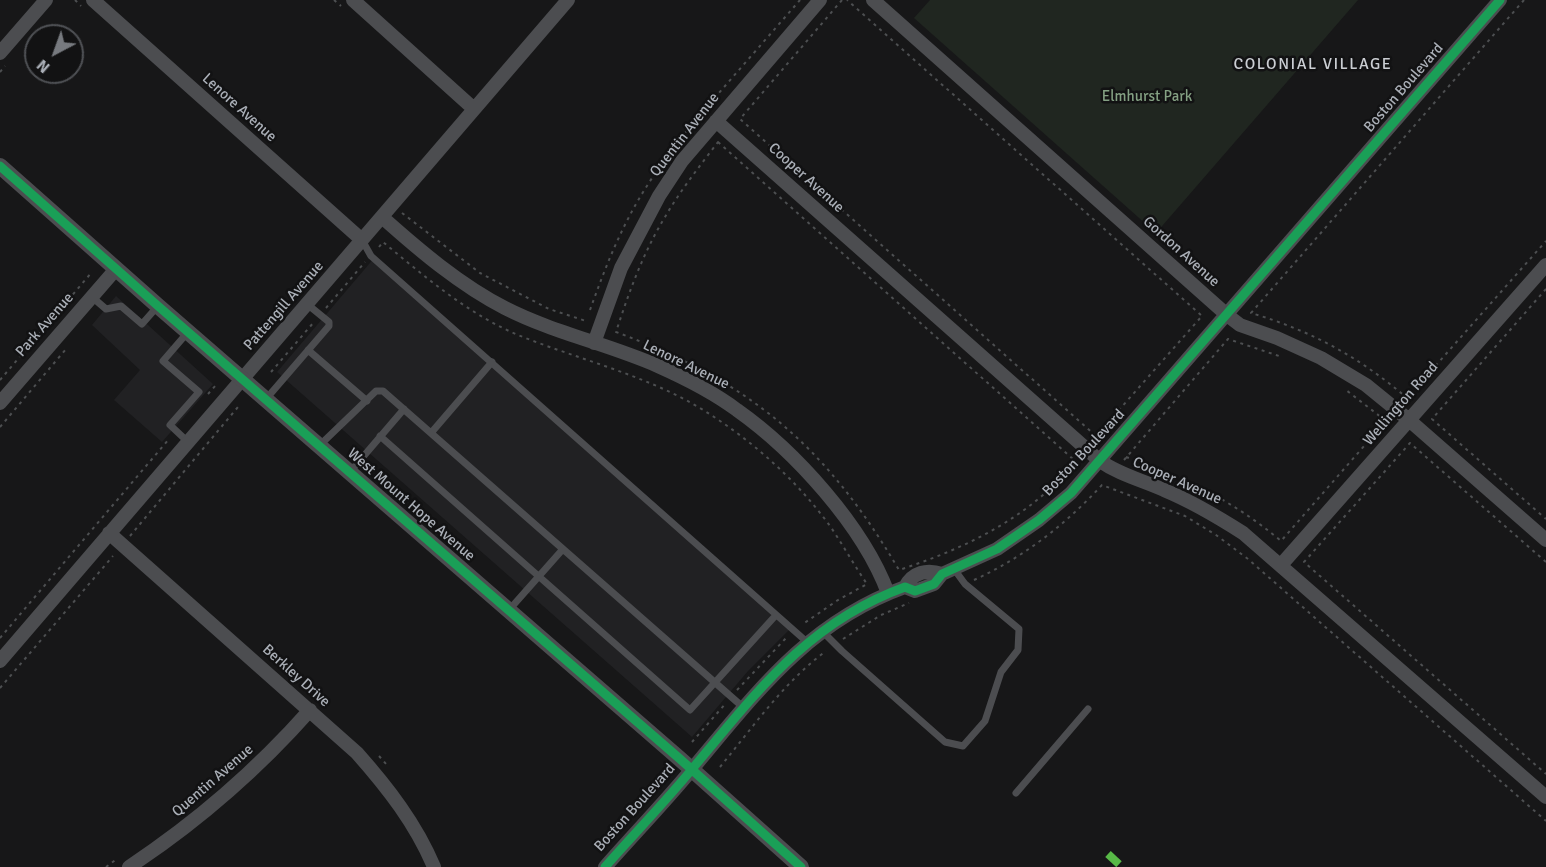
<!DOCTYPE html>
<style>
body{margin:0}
#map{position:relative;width:1546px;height:867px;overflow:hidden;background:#171718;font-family:Signika,sans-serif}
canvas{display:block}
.north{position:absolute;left:24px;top:24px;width:60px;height:60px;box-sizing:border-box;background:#121213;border:2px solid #4f5155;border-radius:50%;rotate:221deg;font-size:16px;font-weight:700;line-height:24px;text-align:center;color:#aaafb7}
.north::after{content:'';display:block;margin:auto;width:21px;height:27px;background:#777a7f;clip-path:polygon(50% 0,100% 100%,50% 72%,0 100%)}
</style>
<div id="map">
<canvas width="1546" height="867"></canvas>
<div class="north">N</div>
</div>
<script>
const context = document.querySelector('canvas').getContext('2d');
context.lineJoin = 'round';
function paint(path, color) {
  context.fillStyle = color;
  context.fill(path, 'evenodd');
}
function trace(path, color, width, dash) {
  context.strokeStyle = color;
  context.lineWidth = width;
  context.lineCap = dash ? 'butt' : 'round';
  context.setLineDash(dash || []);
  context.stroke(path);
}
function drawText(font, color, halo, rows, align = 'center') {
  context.font = font + ' Signika,sans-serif';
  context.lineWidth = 5;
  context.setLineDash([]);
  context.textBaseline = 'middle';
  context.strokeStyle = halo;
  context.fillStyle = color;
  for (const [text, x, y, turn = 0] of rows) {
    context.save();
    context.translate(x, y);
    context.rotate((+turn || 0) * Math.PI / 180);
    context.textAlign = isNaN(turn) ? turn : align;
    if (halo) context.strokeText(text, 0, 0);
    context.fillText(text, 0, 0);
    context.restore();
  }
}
paint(new Path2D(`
 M 375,257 L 791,628 L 748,671 L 692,737 L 277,372 Z
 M 116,296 L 213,384 L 162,442 L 114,400 L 140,370 L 92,325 Z`), '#212123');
paint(new Path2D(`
 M 930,0 L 1358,0 L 1156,233 L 914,18 Z`), '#202620');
trace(new Path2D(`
 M 75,0 L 81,6
 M 334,0 L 341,6
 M 842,0 L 740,119 L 1096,436 L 1202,316 L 847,0
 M 1524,0 L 1251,313 C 1312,331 1359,357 1407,398 L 1546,241
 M 0,72 L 5,66
 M 718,142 L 1075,461 C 1065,472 1055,485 1043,495 C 1001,531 951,553 899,570 C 826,446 751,382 616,332 C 629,292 643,253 665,217 C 680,191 699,167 718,142 Z
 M 402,213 L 480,273 L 549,309 L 586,321
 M 379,247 L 383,242 C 424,276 468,314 518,335 C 582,361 652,376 711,415 C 756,444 798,482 830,526 C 843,545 854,565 867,584 L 838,600 L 803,624
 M 1546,289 L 1432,419 L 1546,519
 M 326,308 L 365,262
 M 590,310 C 605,268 621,227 645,189 C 666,155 692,124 718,94 C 745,63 773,31 800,0
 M 271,372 L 314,322
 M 0,380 L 92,272
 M 208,394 L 217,384
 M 0,427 L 66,349
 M 1126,457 C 1186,479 1231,499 1281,541 L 1386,421 L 1346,390
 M 1124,460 L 1228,339 L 1282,357
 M 130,536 L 238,407
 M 1546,562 L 1410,443 L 1304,562 L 1546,774
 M 974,580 C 1024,557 1065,525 1102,485 L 1185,516 L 1216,535 L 1248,559 L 1546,821
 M 0,638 L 169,439
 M 843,639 L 881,615 L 909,603
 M 0,688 L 113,556
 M 737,690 L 787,637
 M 692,742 L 726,703
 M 379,756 L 387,765
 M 720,767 C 753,727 784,682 826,651
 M 106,867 L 118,858`), '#4d4f51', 2, [3, 4.5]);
trace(new Path2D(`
 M 362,240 L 371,256 L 807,642
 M 92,297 L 106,309 L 121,306 L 142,324 L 157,307
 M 308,350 L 367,401
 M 266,399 L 329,326 L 329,322 L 307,304
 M 431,433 L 492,362
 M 380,436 L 690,710 L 776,615
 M 187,441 L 170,425 L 199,392 L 163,361 L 188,332
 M 320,445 L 376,391 L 383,391 L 744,708
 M 350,472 L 404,409
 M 509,610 L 563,549
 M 823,632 L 842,651 L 945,742 L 963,746 L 985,721 L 1001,672 L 1018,650 L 1019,629 L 965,584 L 954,569
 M 1016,793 L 1088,709`), '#4c4d50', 7);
trace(new Path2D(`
 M 93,0 L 362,240
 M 353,0 L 474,109
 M 873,0 L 1227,315 L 1240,325 L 1277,338 L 1321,358 L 1366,385 L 1409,420 L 1546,540
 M 0,53 L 46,0
 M 716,121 L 1100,461 C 1120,475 1142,480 1164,490 C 1193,502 1218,517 1243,533 L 1546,797
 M 382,217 C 419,250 460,285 505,308 C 554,333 608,344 658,366 C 685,378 713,392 737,410 C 795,451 863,526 888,593
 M 594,343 L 621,268 L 659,196 L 682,161 L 820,0
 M 0,403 L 116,269
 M 109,533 L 357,753 C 388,788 416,824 434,867
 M 1281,565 L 1546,265
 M 905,587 C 913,572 927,569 942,574
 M 0,661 L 568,0
 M 129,867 C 197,822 256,771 310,710
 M 605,867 C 634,834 665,802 693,768 C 757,692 808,622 905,587 L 915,591 L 934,584 L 942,574 L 997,549 L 1039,520 L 1071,493 L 1500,0`), '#4c4d50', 14);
trace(new Path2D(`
 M 0,166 L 158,306 L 680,759 L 801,867`), '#4c4d50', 16);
trace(new Path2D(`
 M 1108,854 L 1122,867`), '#58b947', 8, [15, 8]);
trace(new Path2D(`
 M 0,166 L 158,306 L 680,759 L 801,867
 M 605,867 C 634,834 665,802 693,768 C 757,692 808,622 905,587 L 915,591 L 934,584 L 942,574 L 997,549 L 1039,520 L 1071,493 L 1500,0`), '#1a9f57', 9);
drawText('15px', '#aaafb7', '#121213', [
 ["Boston Boulevard",1404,88,-49],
 ["Lenore Avenue",239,108,42],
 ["Quentin Avenue",685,135,-52],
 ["Cooper Avenue",806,178,42],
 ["Gordon Avenue",1181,252,42],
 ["Pattengill Avenue",284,306,-49],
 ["Park Avenue",45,325,-49],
 ["Lenore Avenue",686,365,26],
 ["Wellington Road",1401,404,-49],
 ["Boston Boulevard",1084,453,-47],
 ["Cooper Avenue",1177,481,24],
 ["West Mount Hope Avenue",411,505,41],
 ["Berkley Drive",296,676,42],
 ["Quentin Avenue",213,781,-41],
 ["Boston Boulevard",635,808,-48]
]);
drawText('15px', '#84a083', '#121213', [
 ["Elmhurst Park",1147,97]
]);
context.letterSpacing = '1.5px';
drawText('16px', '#cbced3', '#121213', [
 ["COLONIAL VILLAGE",1313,65]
]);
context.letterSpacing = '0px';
</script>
